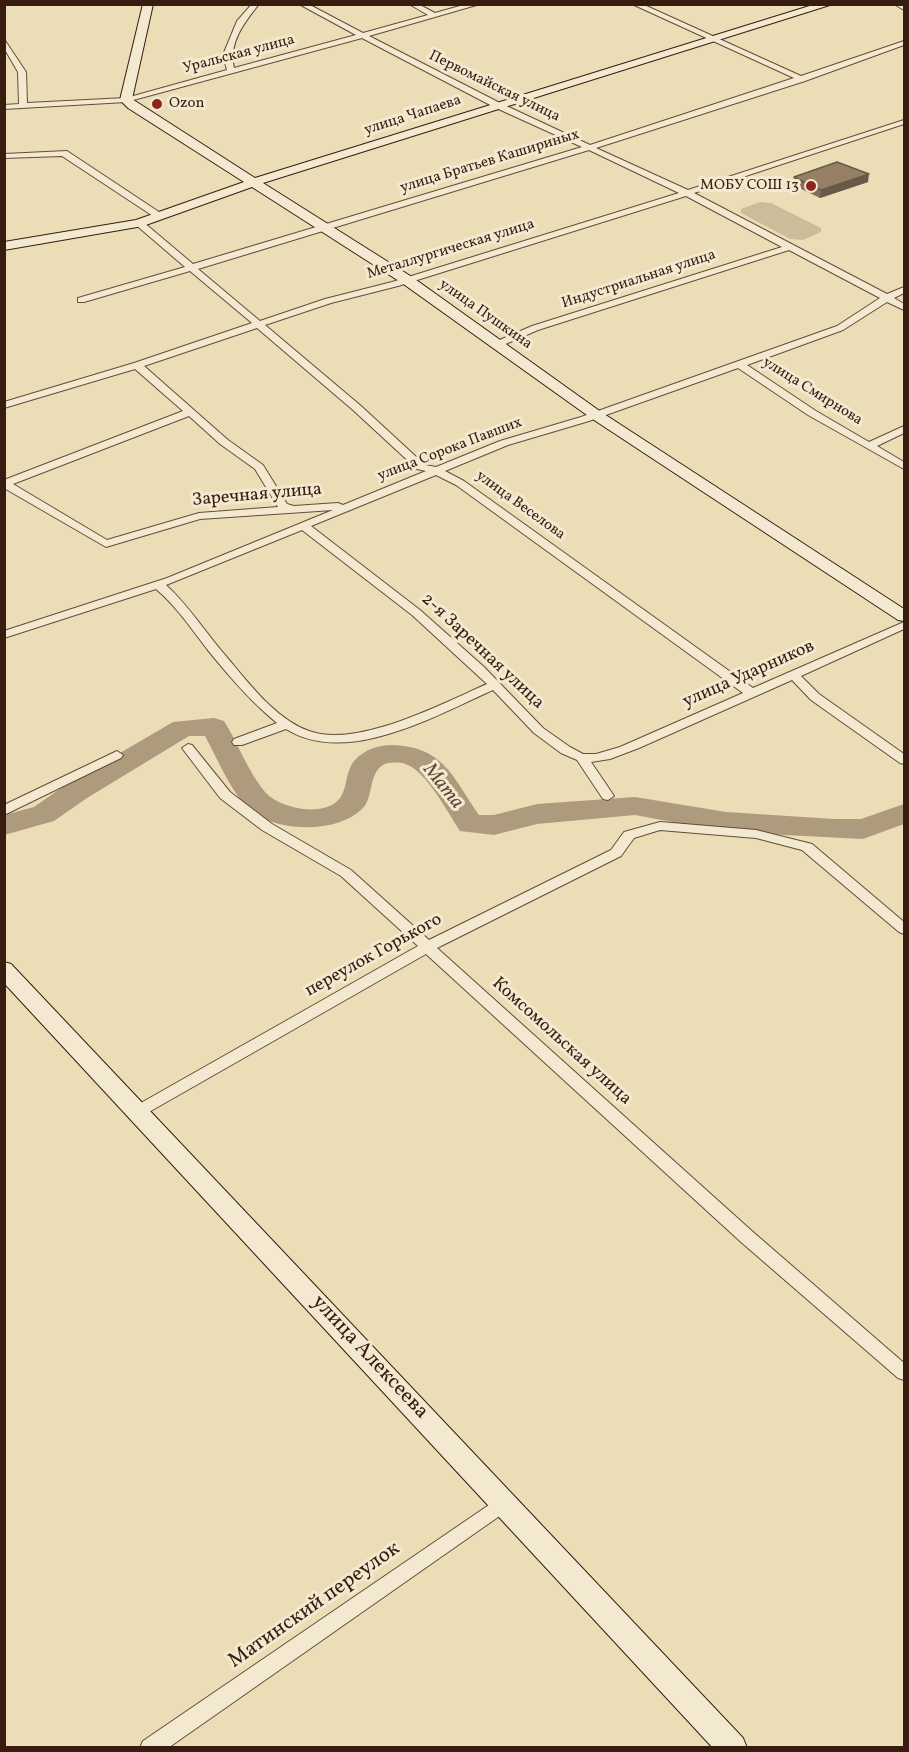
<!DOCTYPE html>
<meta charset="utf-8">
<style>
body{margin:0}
#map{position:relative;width:909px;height:1752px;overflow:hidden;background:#ebddb6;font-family:Vollkorn,serif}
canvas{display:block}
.frame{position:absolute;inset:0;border:6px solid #381c10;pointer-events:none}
</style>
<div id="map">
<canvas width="909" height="1752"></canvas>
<div class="frame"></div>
</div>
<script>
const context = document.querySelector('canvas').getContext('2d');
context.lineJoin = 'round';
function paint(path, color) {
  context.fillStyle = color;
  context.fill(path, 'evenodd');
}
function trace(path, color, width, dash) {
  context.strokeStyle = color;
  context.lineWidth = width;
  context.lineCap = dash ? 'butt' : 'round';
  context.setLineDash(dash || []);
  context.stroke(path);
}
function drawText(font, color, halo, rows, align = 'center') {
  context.font = font + ' Vollkorn,serif';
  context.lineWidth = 6;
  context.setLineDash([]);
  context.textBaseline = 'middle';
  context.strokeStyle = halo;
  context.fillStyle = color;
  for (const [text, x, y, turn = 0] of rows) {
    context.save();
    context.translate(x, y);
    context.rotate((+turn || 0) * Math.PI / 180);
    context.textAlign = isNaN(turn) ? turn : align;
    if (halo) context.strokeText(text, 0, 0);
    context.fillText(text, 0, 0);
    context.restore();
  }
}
paint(new Path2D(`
 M 760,202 L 771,203 L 821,228 L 821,232 L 803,240 L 790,239 L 741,213 L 741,209 Z`), '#cdbc9a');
paint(new Path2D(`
 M 214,718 L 224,721 C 238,743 248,772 265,792 C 280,809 325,818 340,798 C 348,787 345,771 355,760 C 364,750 378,745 392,745 C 444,747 452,776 479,815 L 494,815 L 537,804 L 635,797 L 726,812 L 834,819 L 861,819 L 904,804 L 904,824 L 863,839 L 726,832 L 635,815 L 537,824 L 494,835 L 460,831 C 448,813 426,770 405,764 C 400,762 387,762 383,765 C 368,774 374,798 362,809 C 336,835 268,833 244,804 C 228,785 217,758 205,736 L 189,736 L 87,798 L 54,821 L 4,835 L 4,815 L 34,807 L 67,784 L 173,722 Z`), '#ae9b7e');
const street = new Path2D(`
 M 252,4 L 259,4 C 244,23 228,43 234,68 L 356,35 L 299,4 L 308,4 L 363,33 L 428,15 L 409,4 L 418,4 L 435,13 L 467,4 L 480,4 L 369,36 L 500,103 L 590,145 L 794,78 L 632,4 L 642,4 L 801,76 L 904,41 L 904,45 L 805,81 L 596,148 L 688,190 L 904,120 L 904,124 L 694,193 L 887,294 L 904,287 L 904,293 L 894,298 L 904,304 L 904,310 L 887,302 L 843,330 L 747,365 L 816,411 L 869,442 L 904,426 L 904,433 L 877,446 L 904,462 L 904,469 L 808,415 L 738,368 L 589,421 L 508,445 L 445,471 L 464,481 L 753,688 L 904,622 L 904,629 L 801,676 L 819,694 L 904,754 L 904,764 L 900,763 L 811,700 L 792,680 L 639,748 L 610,759 L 591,762 L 614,796 L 608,800 L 603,799 L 577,760 L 561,753 L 534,733 L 493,690 C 435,716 346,767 286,729 L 242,745 L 234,745 L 232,742 L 234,739 L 277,723 C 251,702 228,675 207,649 C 191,628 176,606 156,589 L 4,638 L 4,631 L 167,578 L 333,510 L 200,519 L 106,547 L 4,488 L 4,480 L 183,411 L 135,369 L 4,408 L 4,402 L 134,363 L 252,323 L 190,271 L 84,302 L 78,302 L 78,298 L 185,267 L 136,225 L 136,221 L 142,221 L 193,264 L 582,147 L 494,107 L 362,38 L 126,102 L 4,109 L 4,105 L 19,104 L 18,72 L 4,48 L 4,39 L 26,72 L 27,103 L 126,98 L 227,70 L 223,55 L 237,21 ZM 589,150 L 679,193 L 392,282 L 325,299 L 260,321 L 198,269 ZM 686,196 L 782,247 L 532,326 L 495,342 L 495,346 L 501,346 L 538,330 L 789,250 L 880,298 L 837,326 L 581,417 L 500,441 L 436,467 L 425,465 L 361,406 L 265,325 L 331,303 L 398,286 ZM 257,328 L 353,410 L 417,469 L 426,471 L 343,505 L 338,503 L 294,506 L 287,504 L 263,465 L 228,440 L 144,366 ZM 189,416 L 220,444 L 255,469 L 278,507 L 199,513 L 107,540 L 13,484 ZM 436,475 L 456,485 L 743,693 L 620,747 L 596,754 L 583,754 L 570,747 L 543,728 L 484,667 L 420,610 L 311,526 ZM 302,530 L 412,615 L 487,684 C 443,703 357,749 309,731 C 275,719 248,682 225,655 C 205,632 189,606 166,585 Z
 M 894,4 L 903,4 L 904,10 Z
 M 67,151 L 162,214 L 163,216 L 156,218 L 62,156 L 4,158 L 4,154 Z
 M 188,744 L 192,745 L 230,792 L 272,824 L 351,870 L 429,940 L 611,850 L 624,832 L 660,822 L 756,830 L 812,844 L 904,922 L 904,934 L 899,932 L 802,850 L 756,838 L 660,830 L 634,838 L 621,856 L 437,948 L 753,1232 L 904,1363 L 904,1380 L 898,1378 L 741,1242 L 426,954 L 142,1116 L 137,1118 L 132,1116 L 129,1112 L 132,1108 L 418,946 L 341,876 L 262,830 L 220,798 L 182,748 Z
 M 117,751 L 123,755 L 121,758 L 4,815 L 4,805 Z
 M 505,1494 L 511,1496 L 514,1502 L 511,1508 L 168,1748 L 140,1748 L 143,1741 Z`);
const secondary = new Path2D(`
 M 143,4 L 153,4 L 132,99 L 255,178 L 816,4 L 833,4 L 263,183 L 412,277 L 601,412 L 904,609 L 904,621 L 898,620 L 591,418 L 402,283 L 252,187 L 143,226 L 4,250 L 4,242 L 136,220 L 244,182 L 128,108 L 120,100 Z
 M 4,962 L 11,964 L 743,1738 L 747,1748 L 713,1748 L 4,983 Z`);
trace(street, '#654c3a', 2);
trace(secondary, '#381c10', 2);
paint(street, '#f2e9d0');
paint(secondary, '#f2e9d0');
paint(new Path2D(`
 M 794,177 L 868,182 L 820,198 L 793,185 Z`), '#806e58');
paint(new Path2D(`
 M 869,174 L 868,182 L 820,198 L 821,190 Z`), '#685a47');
const building = new Path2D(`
 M 837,162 L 869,174 L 821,190 L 794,177 Z`);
paint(building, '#958066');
trace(building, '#685a47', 1.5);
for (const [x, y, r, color] of [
 [157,104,6,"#8f2418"],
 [811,186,6,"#8f2418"]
]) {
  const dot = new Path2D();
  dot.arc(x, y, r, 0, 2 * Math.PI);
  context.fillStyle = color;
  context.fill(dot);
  trace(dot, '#f2e9d0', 2);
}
drawText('15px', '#381c10', '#f2e9d0', [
 ["Уральская улица",239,55,-15],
 ["Первомайская улица",494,87,26],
 ["улица Чапаева",413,116,-18],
 ["улица Братьев Кашириных",490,162,-17],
 ["Металлургическая улица",451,250,-17],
 ["Индустриальная улица",639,280,-18],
 ["улица Пушкина",485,315,35],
 ["улица Смирнова",812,392,32],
 ["улица Сорока Павших",450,450,-21],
 ["улица Веселова",520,506,36]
]);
drawText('15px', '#381c10', '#f2e9d0', [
 ["Ozon",169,104],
 ["МОБУ СОШ 13",799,186,"right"]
], 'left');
drawText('18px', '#381c10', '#f2e9d0', [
 ["Заречная улица",257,496,-5],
 ["2-я Заречная улица",482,652,43],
 ["улица Ударников",749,675,-24],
 ["переулок Горького",374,956,-29],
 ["Комсомольская улица",561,1042,42]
]);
drawText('italic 20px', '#614836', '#f2e9d0', [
 ["Мата",442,787,51]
]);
drawText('21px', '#381c10', '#f2e9d0', [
 ["улица Алексеева",369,1358,47],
 ["Матинский переулок",315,1606,-35]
]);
</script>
